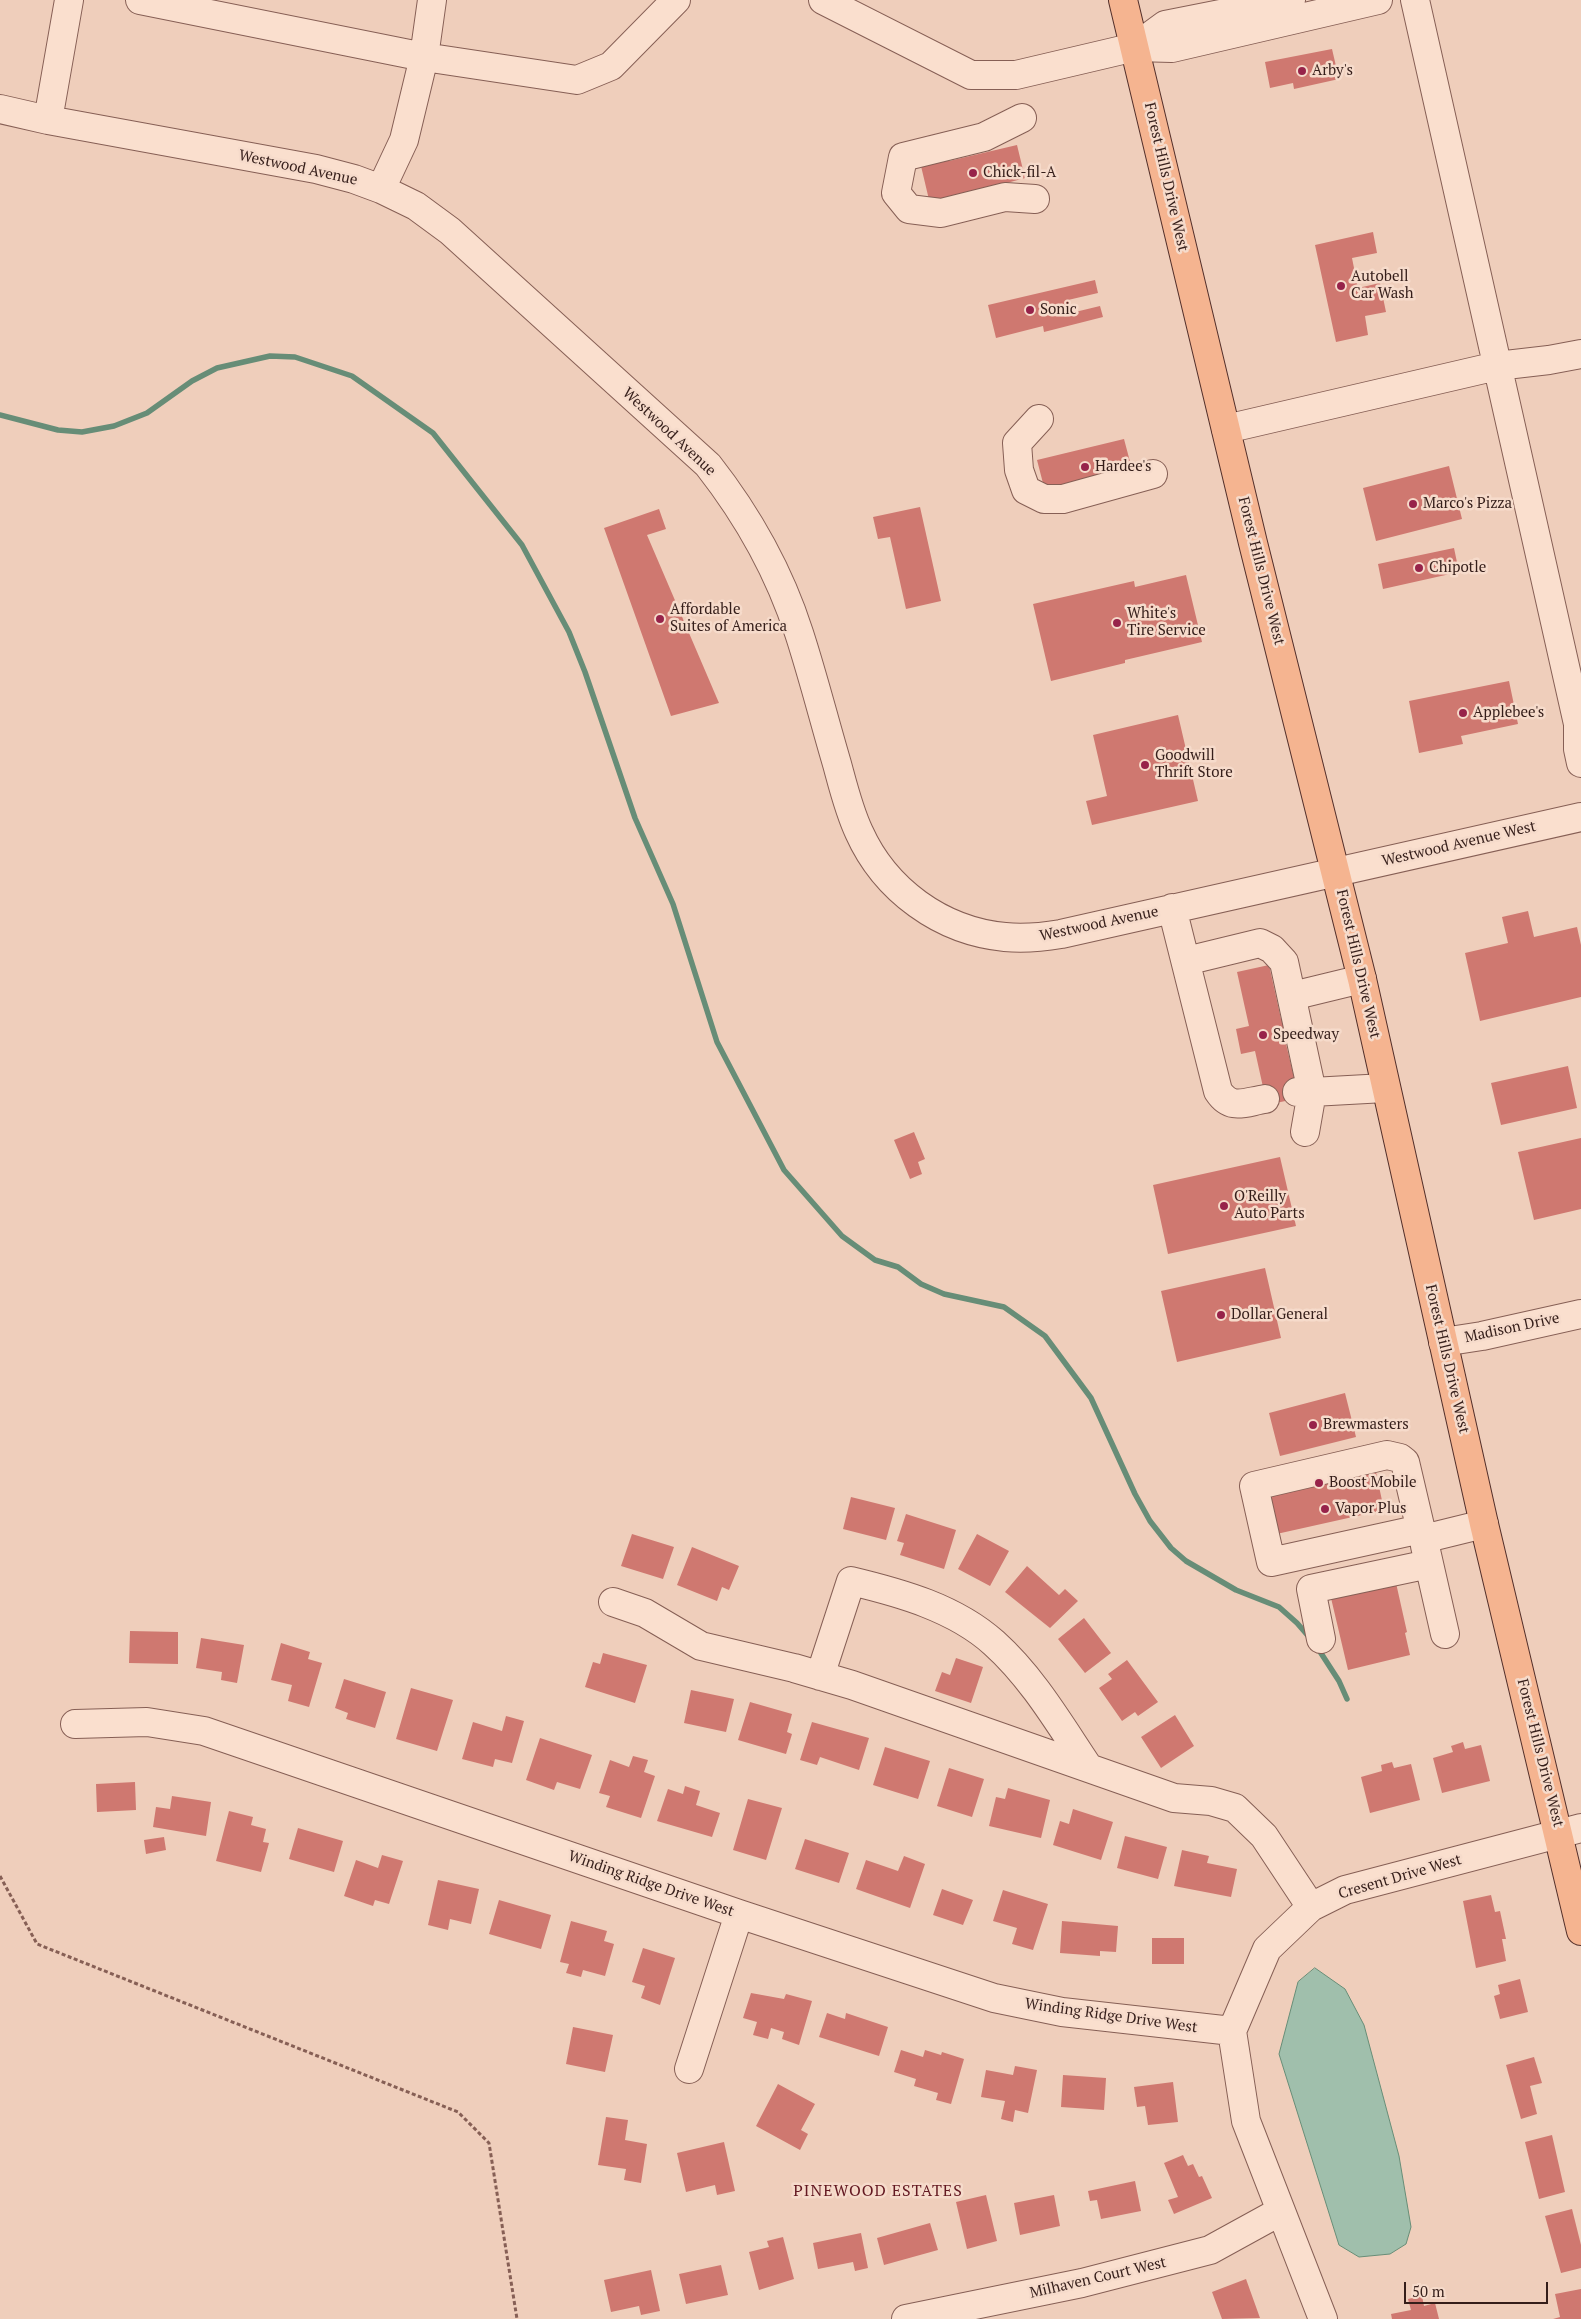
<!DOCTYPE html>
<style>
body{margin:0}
#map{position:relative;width:1581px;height:2319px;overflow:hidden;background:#efcebb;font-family:"PT Serif",serif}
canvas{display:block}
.scale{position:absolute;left:1404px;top:2282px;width:144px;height:22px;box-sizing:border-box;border:2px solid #351e1a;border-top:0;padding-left:6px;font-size:15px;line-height:18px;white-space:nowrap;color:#351e1a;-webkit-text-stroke:4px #f6dbcb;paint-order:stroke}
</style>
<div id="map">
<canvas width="1581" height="2319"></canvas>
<div class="scale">50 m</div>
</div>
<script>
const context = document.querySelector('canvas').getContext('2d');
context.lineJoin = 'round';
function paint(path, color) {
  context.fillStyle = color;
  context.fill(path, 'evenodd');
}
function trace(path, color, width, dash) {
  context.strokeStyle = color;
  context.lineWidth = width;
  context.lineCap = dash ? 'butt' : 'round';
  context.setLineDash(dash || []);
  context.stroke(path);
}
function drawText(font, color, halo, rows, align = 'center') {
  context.font = font + ' "PT Serif",serif';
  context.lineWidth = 5;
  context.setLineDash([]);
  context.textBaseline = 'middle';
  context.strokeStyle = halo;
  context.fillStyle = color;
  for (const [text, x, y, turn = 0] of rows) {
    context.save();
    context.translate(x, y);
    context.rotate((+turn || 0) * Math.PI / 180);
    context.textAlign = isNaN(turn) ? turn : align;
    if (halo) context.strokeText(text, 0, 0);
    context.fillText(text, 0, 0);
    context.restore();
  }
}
const water = new Path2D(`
 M 1315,1968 L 1345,1989 L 1364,2025 L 1399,2156 L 1411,2227 L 1406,2244 L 1390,2254 L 1359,2257 L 1339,2245 L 1279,2054 L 1298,1982 Z`);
paint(water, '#a0bfac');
trace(water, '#678d77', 1);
trace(new Path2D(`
 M 0,415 L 58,430 L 82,432 L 114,426 L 147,413 L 192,381 L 217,368 L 270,356 L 295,357 L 352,376 L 433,433 L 522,545 L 569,632 L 585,672 L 635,818 L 673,904 L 717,1042 L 784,1170 L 842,1236 L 875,1260 L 898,1267 L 921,1284 L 944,1294 L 1004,1307 L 1045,1336 L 1091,1398 L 1135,1494 L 1150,1521 L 1171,1548 L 1186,1561 L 1236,1590 L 1279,1607 L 1297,1623 L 1310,1638
 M 1317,1647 L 1339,1681 L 1347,1699`), '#678d77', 5.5);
paint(new Path2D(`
 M 1332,49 L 1339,79 L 1294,89 L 1293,83 L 1270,88 L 1265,62 Z
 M 943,134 L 949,161 L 1017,145 L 1025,178 L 930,204 L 921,166 Z
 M 1373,232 L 1377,253 L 1352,258 L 1358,288 L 1380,283 L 1386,312 L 1365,316 L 1368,335 L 1336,342 L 1315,245 Z
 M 1095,280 L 1098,293 L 1068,300 L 1071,313 L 1100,306 L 1103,317 L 1044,332 L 1043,326 L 996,338 L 988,305 Z
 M 1124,439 L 1133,473 L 1045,491 L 1037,460 Z
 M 1449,466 L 1462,519 L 1376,541 L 1363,488 Z
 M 920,507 L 941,601 L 906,609 L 890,537 L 878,539 L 873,517 Z
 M 659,509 L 666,529 L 647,535 L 719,703 L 671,716 L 604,528 Z
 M 1454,548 L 1459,572 L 1383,589 L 1378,564 Z
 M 1186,575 L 1202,642 L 1125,660 L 1125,663 L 1051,681 L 1033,604 L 1134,581 L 1135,587 Z
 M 1509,681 L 1518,724 L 1461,736 L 1463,744 L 1419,753 L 1409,701 Z
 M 1178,715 L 1198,801 L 1092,825 L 1086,801 L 1107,796 L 1093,735 Z
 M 1528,911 L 1534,937 L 1577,927 L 1581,945 L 1581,997 L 1480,1021 L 1465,953 L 1508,943 L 1502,917 Z
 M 1269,965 L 1281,1019 L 1285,1019 L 1290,1043 L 1286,1044 L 1299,1098 L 1267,1105 L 1255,1051 L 1241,1054 L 1236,1029 L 1249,1026 L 1237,972 Z
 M 1568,1066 L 1577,1108 L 1501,1125 L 1491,1083 Z
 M 914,1132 L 925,1159 L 918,1162 L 922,1174 L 910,1179 L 894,1140 Z
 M 1581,1138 L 1581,1209 L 1534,1220 L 1518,1152 Z
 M 1280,1157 L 1296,1226 L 1168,1254 L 1153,1185 Z
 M 1265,1268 L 1281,1338 L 1177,1362 L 1161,1291 Z
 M 1345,1393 L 1356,1437 L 1280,1456 L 1269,1413 Z
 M 1373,1458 L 1384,1510 L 1272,1535 L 1260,1482 Z
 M 851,1497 L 895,1508 L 886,1540 L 843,1529 Z
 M 906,1514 L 956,1530 L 944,1569 L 900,1555 L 904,1543 L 897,1541 Z
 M 632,1534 L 674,1547 L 663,1579 L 621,1566 Z
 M 977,1534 L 1009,1551 L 990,1586 L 958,1569 Z
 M 692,1547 L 739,1566 L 729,1590 L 722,1587 L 717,1601 L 677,1585 Z
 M 1027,1566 L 1059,1595 L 1065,1589 L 1078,1601 L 1050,1628 L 1005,1592 Z
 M 1396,1583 L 1407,1632 L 1405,1633 L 1410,1655 L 1348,1670 L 1331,1598 Z
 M 1084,1618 L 1111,1653 L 1085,1673 L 1058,1639 Z
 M 130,1631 L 178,1632 L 178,1664 L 129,1663 Z
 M 201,1638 L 244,1645 L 237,1683 L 221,1680 L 222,1672 L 196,1668 Z
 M 281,1643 L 310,1652 L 308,1659 L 322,1663 L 309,1707 L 288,1701 L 292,1685 L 271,1680 Z
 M 603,1653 L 647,1665 L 635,1703 L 585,1687 L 593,1662 L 600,1664 Z
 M 956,1658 L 983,1667 L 971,1703 L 935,1691 L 942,1672 L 950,1675 Z
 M 1127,1660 L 1158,1702 L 1138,1716 L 1135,1712 L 1122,1721 L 1099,1688 L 1112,1679 L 1108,1674 Z
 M 344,1679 L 386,1692 L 375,1728 L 346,1719 L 348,1713 L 335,1708 Z
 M 411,1688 L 453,1700 L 437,1751 L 396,1739 Z
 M 691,1690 L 734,1699 L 726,1732 L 684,1723 Z
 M 750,1702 L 792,1714 L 787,1732 L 792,1734 L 786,1754 L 738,1740 Z
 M 1175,1715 L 1194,1746 L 1161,1768 L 1141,1737 Z
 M 506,1716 L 524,1721 L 512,1763 L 495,1759 L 493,1767 L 462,1759 L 473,1722 L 502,1731 Z
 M 812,1722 L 869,1738 L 859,1770 L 820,1757 L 817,1765 L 800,1760 Z
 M 540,1738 L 592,1755 L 580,1789 L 557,1782 L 554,1790 L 526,1780 Z
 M 1463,1742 L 1465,1749 L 1481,1745 L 1490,1781 L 1442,1793 L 1433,1758 L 1453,1752 L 1451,1746 Z
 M 885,1747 L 930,1761 L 918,1799 L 873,1785 Z
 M 633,1756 L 648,1760 L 644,1772 L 655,1776 L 641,1818 L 606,1807 L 610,1796 L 599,1793 L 610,1760 L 629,1767 Z
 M 1392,1762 L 1394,1768 L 1411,1764 L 1420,1800 L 1370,1813 L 1361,1777 L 1382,1771 L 1381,1765 Z
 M 949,1768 L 984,1779 L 972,1817 L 937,1806 Z
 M 135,1782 L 136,1810 L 97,1812 L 96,1784 Z
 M 685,1786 L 700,1791 L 696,1805 L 720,1813 L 712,1837 L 657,1821 L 668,1789 L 683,1794 Z
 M 1008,1788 L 1050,1800 L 1041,1838 L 989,1826 L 996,1797 L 1005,1799 Z
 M 172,1796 L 211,1802 L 206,1836 L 153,1827 L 156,1807 L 170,1809 Z
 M 748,1799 L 782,1808 L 766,1860 L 733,1850 Z
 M 1073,1809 L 1113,1822 L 1101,1860 L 1053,1845 L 1060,1821 L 1069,1824 Z
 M 229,1811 L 253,1817 L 251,1825 L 266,1829 L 263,1842 L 269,1843 L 261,1872 L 216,1861 Z
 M 298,1828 L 343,1841 L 334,1872 L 289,1859 Z
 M 1125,1836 L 1167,1847 L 1158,1879 L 1117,1868 Z
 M 164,1837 L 166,1850 L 146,1854 L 144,1840 Z
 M 805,1839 L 849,1853 L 839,1883 L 795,1869 Z
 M 1182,1850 L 1209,1856 L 1207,1863 L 1237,1869 L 1231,1897 L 1174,1886 Z
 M 382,1855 L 403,1861 L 389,1904 L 375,1900 L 373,1906 L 344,1896 L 356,1860 L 378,1868 Z
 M 904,1856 L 925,1864 L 910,1908 L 856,1889 L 866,1860 L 898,1871 Z
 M 438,1880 L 479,1889 L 471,1924 L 450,1919 L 448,1930 L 428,1925 Z
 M 942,1889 L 973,1900 L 963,1925 L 933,1915 Z
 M 1003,1890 L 1048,1904 L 1033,1950 L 1012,1944 L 1017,1928 L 993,1921 Z
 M 1491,1895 L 1495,1912 L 1500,1911 L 1506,1939 L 1502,1939 L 1506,1961 L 1476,1968 L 1463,1901 Z
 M 499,1900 L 551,1915 L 541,1949 L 489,1934 Z
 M 571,1921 L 607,1931 L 604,1941 L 614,1944 L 605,1976 L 583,1970 L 581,1977 L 566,1973 L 569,1964 L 560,1962 Z
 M 1062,1921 L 1118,1926 L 1116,1952 L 1100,1951 L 1100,1956 L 1060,1953 Z
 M 1152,1938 L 1184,1938 L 1184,1964 L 1152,1964 Z
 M 643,1948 L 675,1958 L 660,2005 L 641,1998 L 645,1986 L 632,1982 Z
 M 1520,1979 L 1528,2012 L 1500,2019 L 1494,1996 L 1500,1994 L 1498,1985 Z
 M 751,1993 L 784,1999 L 786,1994 L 812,2001 L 799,2045 L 782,2039 L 784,2032 L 771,2028 L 768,2039 L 753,2035 L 757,2022 L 743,2018 Z
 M 827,2013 L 845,2019 L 846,2013 L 888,2027 L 879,2056 L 819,2037 Z
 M 573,2027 L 613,2035 L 605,2072 L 566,2064 Z
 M 901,2050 L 923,2057 L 925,2050 L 941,2055 L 942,2052 L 964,2059 L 951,2104 L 936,2100 L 938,2093 L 914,2086 L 916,2079 L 894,2072 Z
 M 1534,2057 L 1542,2083 L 1530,2086 L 1537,2114 L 1521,2119 L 1506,2065 Z
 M 1015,2066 L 1037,2070 L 1028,2113 L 1015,2110 L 1013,2122 L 1001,2119 L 1005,2101 L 981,2097 L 986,2070 L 1013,2075 Z
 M 1063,2075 L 1106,2078 L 1104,2110 L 1061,2107 Z
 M 1173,2082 L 1178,2122 L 1148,2125 L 1145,2106 L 1137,2107 L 1134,2087 Z
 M 778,2084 L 815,2104 L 801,2130 L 808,2134 L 800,2150 L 756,2126 Z
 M 606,2117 L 628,2120 L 625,2140 L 647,2144 L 641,2183 L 624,2180 L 626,2169 L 598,2165 Z
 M 1552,2135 L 1565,2192 L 1539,2199 L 1525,2142 Z
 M 724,2142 L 735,2191 L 717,2195 L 715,2185 L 686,2192 L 677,2153 Z
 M 1183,2155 L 1188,2166 L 1193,2164 L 1199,2177 L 1202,2176 L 1212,2198 L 1174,2214 L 1168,2200 L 1178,2197 L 1164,2163 Z
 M 1135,2181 L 1141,2211 L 1101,2219 L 1097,2200 L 1090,2201 L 1088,2191 Z
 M 986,2195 L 997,2241 L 967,2249 L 956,2202 Z
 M 1054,2195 L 1060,2226 L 1020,2235 L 1014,2203 Z
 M 1572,2209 L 1581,2245 L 1581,2268 L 1561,2273 L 1545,2216 Z
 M 930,2223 L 938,2250 L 884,2265 L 877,2238 Z
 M 861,2233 L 868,2268 L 855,2271 L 853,2262 L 818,2269 L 813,2243 Z
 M 783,2237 L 794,2279 L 759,2290 L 749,2252 L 769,2247 L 767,2241 Z
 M 721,2265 L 728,2295 L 686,2304 L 679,2274 Z
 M 651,2270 L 660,2311 L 641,2315 L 639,2306 L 611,2312 L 604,2280 Z
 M 1246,2279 L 1260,2318 L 1222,2319 L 1212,2292 Z
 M 1581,2289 L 1581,2319 L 1553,2319 L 1560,2317 L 1555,2294 Z
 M 1422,2296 L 1424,2306 L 1435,2303 L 1439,2319 L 1392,2319 L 1391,2314 L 1411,2310 L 1408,2299 Z`), '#cf7870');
const minor = new Path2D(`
 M 140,0 L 424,57 L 577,80 L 611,66 L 676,0
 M 823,0 L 971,75 L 1016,75 L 1135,47 L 1172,48 L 1378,0
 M 1415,0 L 1578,724 L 1578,749 L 1581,763
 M 1135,47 L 1165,25 L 1291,0
 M 0,109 L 48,120 L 316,169 L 354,179 L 381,189 L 416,206 L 450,231 L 708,465 C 748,516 779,571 799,633 C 813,676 824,720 837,764 C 843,786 849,811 859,832 C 885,890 941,931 1005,937 C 1024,939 1043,937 1061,934 L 1581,817
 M 1022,118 L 984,137 L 903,157 L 896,193 L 909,209 L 941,213 L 1005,197 L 1035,199
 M 48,120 L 69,0
 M 381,189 L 404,140 L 424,57 L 432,0
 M 1039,419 L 1017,443 L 1019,470 L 1026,490 L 1044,499 L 1063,499 L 1153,474
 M 1226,429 L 1497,366 L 1549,360 L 1581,354
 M 1172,908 L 1218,1091 C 1231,1111 1245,1102 1265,1099
 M 1186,961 L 1260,943 L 1272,949 L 1284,962 L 1312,1092 L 1297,1092
 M 1292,996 L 1362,979
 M 1305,1132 L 1312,1092 L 1385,1088
 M 1443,1342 L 1482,1336 L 1581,1314
 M 1421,1529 L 1271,1562 L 1254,1486 L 1387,1455 L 1400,1458 L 1405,1462 L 1423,1539 L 1484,1524
 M 1425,1546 L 1445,1634
 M 613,1602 L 645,1613 L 701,1646 L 794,1668 L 852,1685 L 1174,1798 L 1211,1801 L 1235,1808 L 1264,1836 L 1311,1907
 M 1321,1639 L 1311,1589 L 1429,1564
 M 820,1676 L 851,1581 C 901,1593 955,1608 994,1643 C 1033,1678 1060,1725 1089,1768
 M 75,1724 L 147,1722 L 204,1731 L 739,1914 L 994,1998 L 1062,2012 L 1232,2031
 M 689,2069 L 739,1914
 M 906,2319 L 1082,2283 L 1210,2250 L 1281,2211
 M 1323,2319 L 1246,2121 L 1232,2031 L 1267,1949 L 1311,1907 L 1345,1890 L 1581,1828`);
const major = new Path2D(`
 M 1123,0 L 1253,543 L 1362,979 L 1484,1524 L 1581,1931`);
trace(minor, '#865f55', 30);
trace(major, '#532f2a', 30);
trace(new Path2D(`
 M 0,1876 L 37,1944 L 458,2112 L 489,2143 L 517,2319`), '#865f55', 3, [4, 2.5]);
trace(minor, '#fadfce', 28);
trace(major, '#f5b490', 28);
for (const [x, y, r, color] of [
 [1302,71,5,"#97234a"],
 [973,173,5,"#97234a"],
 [1341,286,5,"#97234a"],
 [1030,310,5,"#97234a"],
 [1085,467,5,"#97234a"],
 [1413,504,5,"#97234a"],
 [1419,568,5,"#97234a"],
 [660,619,5,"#97234a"],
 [1117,623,5,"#97234a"],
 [1463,713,5,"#97234a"],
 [1145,765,5,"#97234a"],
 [1263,1035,5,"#97234a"],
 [1224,1206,5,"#97234a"],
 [1221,1315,5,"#97234a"],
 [1313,1425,5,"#97234a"],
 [1319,1483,5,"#97234a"],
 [1325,1509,5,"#97234a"]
]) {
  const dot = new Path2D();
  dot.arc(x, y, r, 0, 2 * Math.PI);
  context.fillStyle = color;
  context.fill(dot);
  trace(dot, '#f6dbcb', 2);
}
drawText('15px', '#351e1a', '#f6dbcb', [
 ["Arby's",1312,71],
 ["Chick-fil-A",983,173],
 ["Autobell",1351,277],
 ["Car Wash",1351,294],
 ["Sonic",1040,310],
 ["Hardee's",1095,467],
 ["Marco's Pizza",1423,504],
 ["Chipotle",1429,568],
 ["Affordable",670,610],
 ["Suites of America",670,627],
 ["White's",1127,614],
 ["Tire Service",1127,631],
 ["Applebee's",1473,713],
 ["Goodwill",1155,756],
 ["Thrift Store",1155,773],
 ["Speedway",1273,1035],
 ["O'Reilly",1234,1197],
 ["Auto Parts",1234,1214],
 ["Dollar General",1231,1315],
 ["Brewmasters",1323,1425],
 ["Boost Mobile",1329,1483],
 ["Vapor Plus",1335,1509]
], 'left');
drawText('15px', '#351e1a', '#f6dbcb', [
 ["Westwood Avenue",298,168,12],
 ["Forest Hills Drive West",1166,177,77],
 ["Westwood Avenue",669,432,43],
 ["Forest Hills Drive West",1261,571,76],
 ["Westwood Avenue West",1459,844,-13],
 ["Westwood Avenue",1099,924,-12],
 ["Forest Hills Drive West",1358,964,77],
 ["Madison Drive",1512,1328,-12],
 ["Forest Hills Drive West",1447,1359,77],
 ["Forest Hills Drive West",1540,1753,76],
 ["Cresent Drive West",1400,1877,-16],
 ["Winding Ridge Drive West",651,1884,19],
 ["Winding Ridge Drive West",1111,2016,8],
 ["Milhaven Court West",1098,2278,-13]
]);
context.letterSpacing = '1px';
drawText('16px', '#631821', '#f6dbcb', [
 ["PINEWOOD ESTATES",878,2191]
]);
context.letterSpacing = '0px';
</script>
